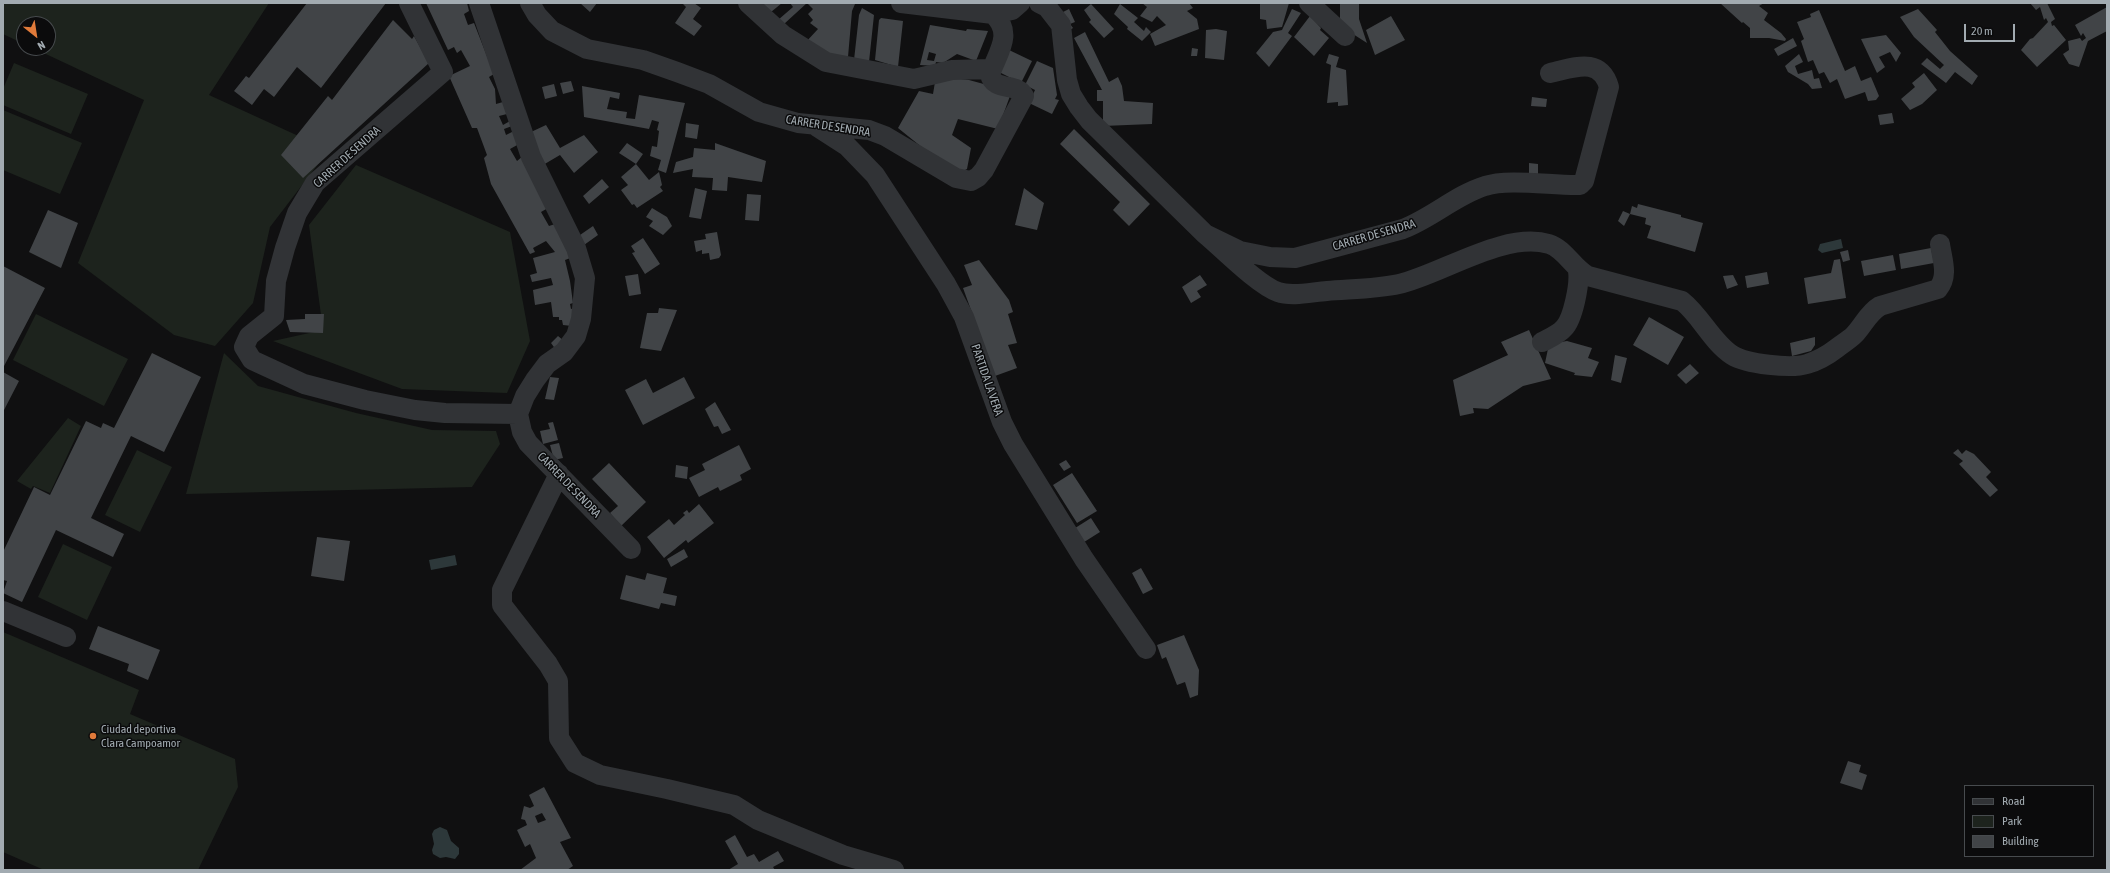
<!DOCTYPE html>
<style>
body{margin:0}
#map{position:relative;width:2110px;height:873px;overflow:hidden;background:#101011;font-family:"Asap Condensed",sans-serif}
canvas{display:block}
.frame{position:absolute;inset:0;border:4px solid #a2abb1;pointer-events:none}
.legend{position:absolute;left:1964px;top:785px;width:130px;height:72px;box-sizing:border-box;background:#0b0b0c;border:1px solid #474b4e;margin:0;padding:5px 7px;list-style:none;font-size:12px;color:#a2abb1}
.legend li{display:flex;align-items:center;gap:8px;height:20px}
.legend b{width:20px;border:1px solid #474b4e}
.north{position:absolute;left:16px;top:16px;width:40px;height:40px;box-sizing:border-box;background:#0b0b0c;border:1px solid #474b4e;border-radius:50%;rotate:150deg;font-size:11px;font-weight:700;line-height:16px;text-align:center;color:#a2abb1}
.north::after{content:'';display:block;margin:auto;width:14px;height:18px;background:#e07a3a;clip-path:polygon(50% 0,100% 100%,50% 72%,0 100%)}
.scale{position:absolute;left:1964px;top:24px;width:51px;height:18px;box-sizing:border-box;border:2px solid #a2abb1;border-top:0;padding-left:5px;font-size:12px;line-height:14px;white-space:nowrap;color:#a2abb1;-webkit-text-stroke:3px #0b0b0c;paint-order:stroke}
</style>
<div id="map">
<canvas width="2110" height="873"></canvas>
<div class="frame"></div>
<ul class="legend">
<li><b style="height:5px;background:#313336"></b>Road</li>
<li><b style="height:11px;background:#1d231d"></b>Park</li>
<li><b style="height:11px;background:#414447"></b>Building</li>
</ul>
<div class="north">N</div>
<div class="scale">20 m</div>
</div>
<script>
const context = document.querySelector('canvas').getContext('2d');
context.lineJoin = 'round';
function paint(path, color) {
  context.fillStyle = color;
  context.fill(path, 'evenodd');
}
function trace(path, color, width, dash) {
  context.strokeStyle = color;
  context.lineWidth = width;
  context.lineCap = dash ? 'butt' : 'round';
  context.setLineDash(dash || []);
  context.stroke(path);
}
function drawText(font, color, halo, rows, align = 'center') {
  context.font = font + ' "Asap Condensed",sans-serif';
  context.lineWidth = 3;
  context.setLineDash([]);
  context.textBaseline = 'middle';
  context.strokeStyle = halo;
  context.fillStyle = color;
  for (const [text, x, y, turn = 0] of rows) {
    context.save();
    context.translate(x, y);
    context.rotate((+turn || 0) * Math.PI / 180);
    context.textAlign = isNaN(turn) ? turn : align;
    if (halo) context.strokeText(text, 0, 0);
    context.fillText(text, 0, 0);
    context.restore();
  }
}
paint(new Path2D(`
 M 3,3 L 269,3 L 209,95 L 329,150 L 270,227 L 253,303 L 215,346 L 174,335 L 78,263 L 144,100 L 33,48 L 48,48 L 48,24 L 24,24 L 24,44 L 3,34 Z
 M 14,63 L 88,94 L 71,134 L 3,105 L 3,89 Z
 M 3,110 L 82,143 L 60,194 L 3,170 Z
 M 356,165 L 510,232 L 530,341 L 507,393 L 402,389 L 273,341 L 323,330 L 309,225 Z
 M 36,314 L 128,359 L 104,406 L 13,360 Z
 M 224,353 L 258,386 L 356,413 L 432,430 L 496,431 L 500,444 L 472,487 L 186,494 Z
 M 68,418 L 81,426 L 50,493 L 33,486 L 31,489 L 17,481 Z
 M 137,450 L 172,467 L 140,532 L 105,515 Z
 M 63,544 L 112,567 L 87,620 L 38,597 Z
 M 3,632 L 139,690 L 130,714 L 235,759 L 238,787 L 198,870 L 44,870 L 3,852 Z`), '#1d231d');
paint(new Path2D(`
 M 1841,239 L 1843,248 L 1822,253 L 1818,250 L 1820,244 Z
 M 455,555 L 457,565 L 431,570 L 429,560 Z
 M 440,827 L 447,830 L 451,841 L 459,848 L 459,854 L 455,859 L 446,857 L 440,858 L 433,854 L 432,850 L 434,844 L 432,834 L 434,830 Z`), '#2d383a');
paint(new Path2D(`
 M 307,3 L 386,3 L 321,88 L 297,67 L 274,97 L 264,89 L 252,105 L 234,91 L 246,76 L 249,78 Z
 M 426,3 L 467,3 L 469,11 L 464,14 L 468,25 L 474,23 L 494,74 L 489,77 L 495,89 L 496,104 L 503,102 L 507,114 L 499,116 L 503,125 L 510,121 L 512,126 L 504,129 L 506,135 L 514,131 L 519,144 L 510,149 L 517,161 L 523,156 L 548,208 L 541,212 L 549,226 L 558,223 L 573,257 L 565,260 L 570,281 L 573,303 L 570,304 L 571,309 L 575,308 L 572,326 L 563,325 L 562,320 L 559,320 L 559,317 L 553,317 L 551,302 L 535,305 L 533,290 L 553,285 L 551,278 L 532,282 L 530,275 L 537,273 L 533,258 L 555,252 L 546,241 L 533,248 L 535,252 L 530,254 L 491,184 L 484,158 L 487,155 L 477,128 L 472,128 L 449,76 L 470,66 L 461,50 L 457,53 L 454,47 L 448,50 Z
 M 580,3 L 597,3 L 590,12 Z
 M 682,3 L 694,3 L 701,8 L 693,19 L 702,26 L 694,36 L 675,23 L 686,7 Z
 M 761,3 L 782,3 L 771,12 Z
 M 790,3 L 855,4 L 852,11 L 848,57 L 834,55 L 805,43 L 818,29 L 810,23 L 813,20 L 808,14 L 813,9 L 807,3 L 784,24 L 778,20 L 793,7 Z
 M 1142,3 L 1189,3 L 1193,8 L 1187,11 L 1197,19 L 1199,29 L 1155,46 L 1150,34 L 1166,25 L 1157,16 L 1152,22 L 1140,16 L 1147,7 Z
 M 1260,3 L 1289,3 L 1282,27 L 1267,29 L 1266,20 L 1260,19 Z
 M 1340,3 L 1359,3 L 1359,19 L 1367,43 L 1331,20 L 1332,16 L 1340,18 Z
 M 1720,3 L 1764,3 L 1759,6 L 1768,13 L 1764,20 L 1781,33 L 1786,39 L 1785,41 L 1769,38 L 1750,38 L 1750,28 L 1743,22 L 1742,23 Z
 M 2030,3 L 2047,3 L 2055,19 L 2051,22 L 2052,26 L 2054,25 L 2066,40 L 2037,67 L 2021,50 L 2030,39 L 2033,38 L 2048,22 L 2046,18 L 2044,20 L 2040,7 L 2036,10 Z
 M 1091,4 L 1114,29 L 1104,38 L 1089,22 L 1091,20 L 1084,10 Z
 M 1120,4 L 1138,18 L 1134,22 L 1144,31 L 1146,27 L 1151,32 L 1142,41 L 1127,29 L 1128,27 L 1114,14 Z
 M 2107,7 L 2107,31 L 2088,41 L 2079,67 L 2069,64 L 2063,54 L 2069,50 L 2068,41 L 2080,38 L 2082,41 L 2086,38 L 2083,33 L 2081,36 L 2075,25 Z
 M 862,8 L 874,15 L 869,62 L 854,60 L 859,15 Z
 M 1069,9 L 1075,22 L 1070,24 L 1073,28 L 1070,30 L 1061,13 Z
 M 1292,9 L 1301,13 L 1288,33 L 1292,36 L 1269,67 L 1256,53 L 1273,32 L 1282,30 Z
 M 1918,9 L 1937,30 L 1935,32 L 1950,51 L 1978,76 L 1972,85 L 1955,72 L 1946,83 L 1921,64 L 1927,58 L 1940,69 L 1944,65 L 1914,37 L 1900,17 Z
 M 1819,10 L 1845,71 L 1855,66 L 1861,81 L 1871,77 L 1879,96 L 1876,100 L 1868,101 L 1865,92 L 1845,99 L 1837,79 L 1830,83 L 1824,72 L 1819,74 L 1813,60 L 1808,62 L 1801,41 L 1804,39 L 1797,22 L 1811,17 L 1810,14 Z
 M 1310,16 L 1321,28 L 1320,30 L 1329,38 L 1314,56 L 1294,37 Z
 M 1391,16 L 1405,40 L 1375,55 L 1366,30 Z
 M 881,18 L 903,21 L 898,67 L 875,60 L 879,20 Z
 M 393,20 L 412,39 L 414,36 L 429,63 L 303,178 L 281,155 L 328,96 L 332,100 Z
 M 930,25 L 966,31 L 967,29 L 988,31 L 976,61 L 957,54 L 943,63 L 936,62 L 935,66 L 920,65 ZM 929,52 L 936,54 L 934,61 L 927,60 Z
 M 1216,29 L 1227,31 L 1224,60 L 1205,58 L 1206,30 Z
 M 1085,32 L 1109,82 L 1118,77 L 1122,86 L 1124,101 L 1153,103 L 1152,124 L 1103,126 L 1103,101 L 1097,101 L 1097,90 L 1102,90 L 1074,38 Z
 M 1886,35 L 1901,53 L 1896,62 L 1890,52 L 1879,57 L 1885,67 L 1877,73 L 1861,39 Z
 M 1793,38 L 1797,46 L 1778,56 L 1774,49 Z
 M 1192,48 L 1198,49 L 1197,56 L 1191,56 Z
 M 1009,50 L 1032,61 L 1021,83 L 999,72 Z
 M 1329,54 L 1339,57 L 1336,67 L 1346,70 L 1348,105 L 1338,106 L 1338,102 L 1327,103 L 1331,65 L 1326,63 Z
 M 1799,54 L 1803,62 L 1795,66 L 1798,74 L 1812,70 L 1814,79 L 1819,78 L 1822,88 L 1812,89 L 1808,84 L 1788,72 L 1785,66 Z
 M 1037,61 L 1053,68 L 1057,95 L 1055,99 L 1059,100 L 1052,114 L 1029,103 L 1035,90 L 1025,85 Z
 M 1924,73 L 1937,90 L 1922,104 L 1910,110 L 1901,99 L 1915,87 L 1912,83 Z
 M 936,76 L 969,80 L 1002,89 L 1010,96 L 998,129 L 958,119 L 952,135 L 971,148 L 967,169 L 963,171 L 934,157 L 898,128 L 919,91 L 933,94 Z
 M 571,81 L 574,91 L 563,94 L 560,83 Z
 M 554,84 L 557,96 L 545,99 L 542,87 Z
 M 582,86 L 620,93 L 619,99 L 610,97 L 607,109 L 627,112 L 626,118 L 635,119 L 639,95 L 685,103 L 666,173 L 658,170 L 661,160 L 650,156 L 652,146 L 657,147 L 659,131 L 657,130 L 659,122 L 652,120 L 649,129 L 584,117 Z
 M 1532,97 L 1547,99 L 1546,107 L 1531,106 Z
 M 1892,113 L 1894,123 L 1880,125 L 1878,115 Z
 M 686,123 L 699,125 L 697,139 L 685,137 Z
 M 546,125 L 560,148 L 584,135 L 598,152 L 574,173 L 560,155 L 543,165 L 531,132 Z
 M 1074,129 L 1150,204 L 1129,226 L 1113,210 L 1120,202 L 1060,144 Z
 M 627,143 L 643,154 L 636,164 L 649,180 L 659,172 L 662,185 L 660,187 L 663,191 L 637,208 L 634,204 L 632,205 L 621,190 L 628,185 L 621,177 L 636,164 L 619,153 Z
 M 715,143 L 766,161 L 762,182 L 728,177 L 727,191 L 712,190 L 713,178 L 692,177 L 693,169 L 673,173 L 676,162 L 693,157 L 694,148 L 715,150 Z
 M 1529,163 L 1538,164 L 1538,174 L 1529,173 Z
 M 602,179 L 609,187 L 589,204 L 583,196 Z
 M 695,188 L 707,191 L 701,219 L 689,217 Z
 M 1024,188 L 1044,203 L 1037,230 L 1015,225 Z
 M 747,194 L 761,195 L 759,221 L 745,220 Z
 M 1638,204 L 1681,215 L 1681,217 L 1703,223 L 1695,252 L 1647,238 L 1651,226 L 1645,224 L 1646,218 L 1630,214 L 1632,206 L 1637,208 Z
 M 652,208 L 667,217 L 672,226 L 663,235 L 649,226 L 653,221 L 646,217 Z
 M 48,210 L 78,223 L 61,268 L 29,252 Z
 M 1623,211 L 1630,214 L 1624,226 L 1618,221 Z
 M 593,226 L 598,235 L 584,245 L 580,235 Z
 M 717,232 L 721,255 L 719,258 L 710,260 L 709,253 L 702,254 L 702,250 L 696,252 L 694,241 L 706,239 L 705,234 Z
 M 643,238 L 660,264 L 645,274 L 632,253 L 635,252 L 631,246 Z
 M 1931,248 L 1934,263 L 1901,269 L 1899,254 Z
 M 1848,250 L 1850,260 L 1843,262 L 1840,252 Z
 M 1893,255 L 1896,270 L 1864,276 L 1861,261 Z
 M 1840,259 L 1846,298 L 1808,304 L 1804,278 L 1831,273 L 1834,260 Z
 M 979,260 L 1009,300 L 1013,312 L 1008,314 L 1017,343 L 1008,345 L 1017,368 L 995,376 L 963,288 L 972,285 L 964,265 Z
 M 3,266 L 45,288 L 3,368 Z
 M 1767,272 L 1769,284 L 1747,288 L 1745,276 Z
 M 638,274 L 641,294 L 629,296 L 625,276 Z
 M 1200,275 L 1207,285 L 1197,291 L 1201,297 L 1191,303 L 1182,287 Z
 M 1733,275 L 1738,285 L 1727,289 L 1723,276 Z
 M 659,308 L 677,310 L 661,351 L 640,348 L 647,313 L 658,313 Z
 M 305,314 L 324,314 L 323,333 L 290,332 L 286,320 L 305,319 Z
 M 1649,317 L 1684,337 L 1668,365 L 1633,345 Z
 M 1529,330 L 1551,379 L 1523,386 L 1488,409 L 1473,408 L 1474,413 L 1460,416 L 1453,380 L 1508,355 L 1501,342 Z
 M 558,336 L 564,341 L 556,350 L 551,343 Z
 M 1815,337 L 1815,345 L 1811,351 L 1792,356 L 1790,343 Z
 M 1567,341 L 1592,348 L 1588,358 L 1599,362 L 1592,377 L 1574,375 L 1575,373 L 1545,363 L 1549,344 Z
 M 152,353 L 201,377 L 164,452 L 131,436 L 91,518 L 124,534 L 113,557 L 56,530 L 22,602 L 3,593 L 7,581 L 3,580 L 3,552 L 34,487 L 50,495 L 86,421 L 101,428 L 103,423 L 114,428 Z
 M 1615,355 L 1627,358 L 1621,383 L 1611,380 Z
 M 1690,364 L 1699,373 L 1686,384 L 1677,375 Z
 M 3,372 L 19,381 L 3,412 Z
 M 550,377 L 559,378 L 554,400 L 545,399 Z
 M 684,377 L 695,398 L 643,425 L 625,390 L 646,379 L 653,393 Z
 M 715,402 L 731,430 L 722,434 L 718,426 L 714,427 L 705,409 Z
 M 553,422 L 558,440 L 543,444 L 540,431 L 550,429 L 548,423 Z
 M 559,443 L 563,458 L 554,460 L 550,445 Z
 M 739,445 L 751,469 L 740,475 L 742,480 L 720,491 L 718,487 L 699,497 L 689,478 L 705,470 L 702,464 Z
 M 1958,449 L 1962,454 L 1966,450 L 1974,454 L 1991,472 L 1986,477 L 1998,490 L 1990,497 L 1959,464 L 1963,461 L 1953,453 Z
 M 1066,460 L 1071,467 L 1064,471 L 1059,464 Z
 M 609,463 L 646,502 L 621,526 L 610,513 L 618,506 L 592,479 Z
 M 676,465 L 688,467 L 687,479 L 675,477 Z
 M 1072,473 L 1097,511 L 1077,523 L 1053,485 Z
 M 699,504 L 714,523 L 688,543 L 686,540 L 664,558 L 647,537 L 669,519 L 674,525 L 685,515 L 683,513 L 687,510 L 689,513 Z
 M 1091,518 L 1100,532 L 1081,544 L 1072,530 Z
 M 317,537 L 350,541 L 344,581 L 311,576 Z
 M 684,549 L 688,557 L 671,567 L 667,559 Z
 M 1141,568 L 1153,589 L 1143,594 L 1132,573 Z
 M 647,573 L 667,578 L 663,593 L 677,596 L 675,606 L 661,603 L 659,609 L 620,599 L 626,575 L 645,580 Z
 M 98,626 L 160,650 L 148,680 L 127,671 L 129,664 L 89,649 Z
 M 1184,635 L 1199,670 L 1198,695 L 1190,698 L 1185,682 L 1177,685 L 1166,657 L 1162,659 L 1157,645 Z
 M 1848,761 L 1861,765 L 1859,772 L 1867,775 L 1862,790 L 1840,783 Z
 M 544,787 L 571,838 L 560,842 L 573,866 L 567,870 L 520,870 L 536,858 L 530,844 L 525,847 L 517,830 L 527,825 L 525,820 L 521,819 L 524,806 L 530,808 L 534,806 L 529,795 ZM 542,813 L 546,820 L 538,823 L 535,816 Z
 M 735,835 L 747,857 L 754,854 L 759,862 L 778,851 L 784,861 L 773,867 L 775,870 L 728,870 L 738,864 L 725,841 Z`), '#414447');
trace(new Path2D(`
 M 409,3 L 443,72 L 315,183 L 297,213 L 285,248 L 276,281 L 274,316 L 249,336 L 244,347 L 252,360 L 304,384 L 365,400 L 415,410 L 445,413 L 518,414
 M 479,3 L 531,157 L 576,248 L 585,278 L 581,319 L 576,336 L 564,352 L 547,364 L 535,380 L 525,396 L 518,414 L 522,432 L 528,443 L 631,549
 M 530,3 L 537,15 L 552,31 L 587,49 L 643,60 L 677,72 L 709,84 L 759,112 L 798,123 L 869,130 L 885,136 L 956,178 L 971,181 L 978,177 L 984,170 L 1024,96 C 1018,82 993,92 990,74 C 998,52 1014,33 993,14
 M 748,3 L 783,35 L 826,62 L 914,79 L 952,70 L 991,69
 M 901,3 L 993,14 L 1012,10 L 1020,3
 M 1039,3 L 1047,7 L 1061,25 L 1067,80 L 1071,94 L 1079,107 L 1089,120 L 1205,234 L 1240,251 L 1270,257 L 1295,258 L 1403,229 C 1432,218 1456,195 1485,186 C 1508,178 1554,186 1580,185 L 1584,181 L 1609,87 C 1600,56 1574,68 1550,73
 M 1309,3 L 1345,36
 M 816,126 L 847,146 L 875,175 L 946,284 L 964,317 L 1002,422 L 1013,444 L 1084,559 L 1146,649
 M 1205,234 C 1223,249 1258,285 1278,292 C 1292,297 1312,292 1327,291 C 1350,289 1376,289 1399,284 C 1442,274 1504,231 1549,244 C 1565,249 1573,268 1588,276 L 1682,301 C 1701,316 1712,342 1732,355 C 1746,364 1791,369 1807,364 C 1817,361 1828,355 1837,348 C 1842,344 1849,340 1854,335 C 1863,326 1868,313 1880,306 L 1938,289 C 1949,276 1942,259 1940,244
 M 1542,342 C 1549,338 1558,335 1564,328 C 1573,319 1580,284 1578,271
 M 559,474 L 502,590 L 502,605 L 548,664 L 558,681 L 559,738 L 575,763 L 600,775 L 667,789 L 734,805 L 758,820 L 843,855 L 894,870
 M 3,611 L 66,637`), '#313336', 20);
for (const [x, y, r, color] of [
 [93,736,4,"#e07a3a"]
]) {
  const dot = new Path2D();
  dot.arc(x, y, r, 0, 2 * Math.PI);
  context.fillStyle = color;
  context.fill(dot);
  trace(dot, '#0b0b0c', 1.5);
}
drawText('12px', '#a2abb1', '#0b0b0c', [
 ["CARRER DE SENDRA",828,126,9],
 ["CARRER DE SENDRA",347,157,-42],
 ["CARRER DE SENDRA",1374,235,-16],
 ["PARTIDA LA VERA",987,380,71],
 ["CARRER DE SENDRA",569,485,46]
]);
drawText('12px', '#a2abb1', '#0b0b0c', [
 ["Ciudad deportiva",101,729],
 ["Clara Campoamor",101,743]
], 'left');
</script>
